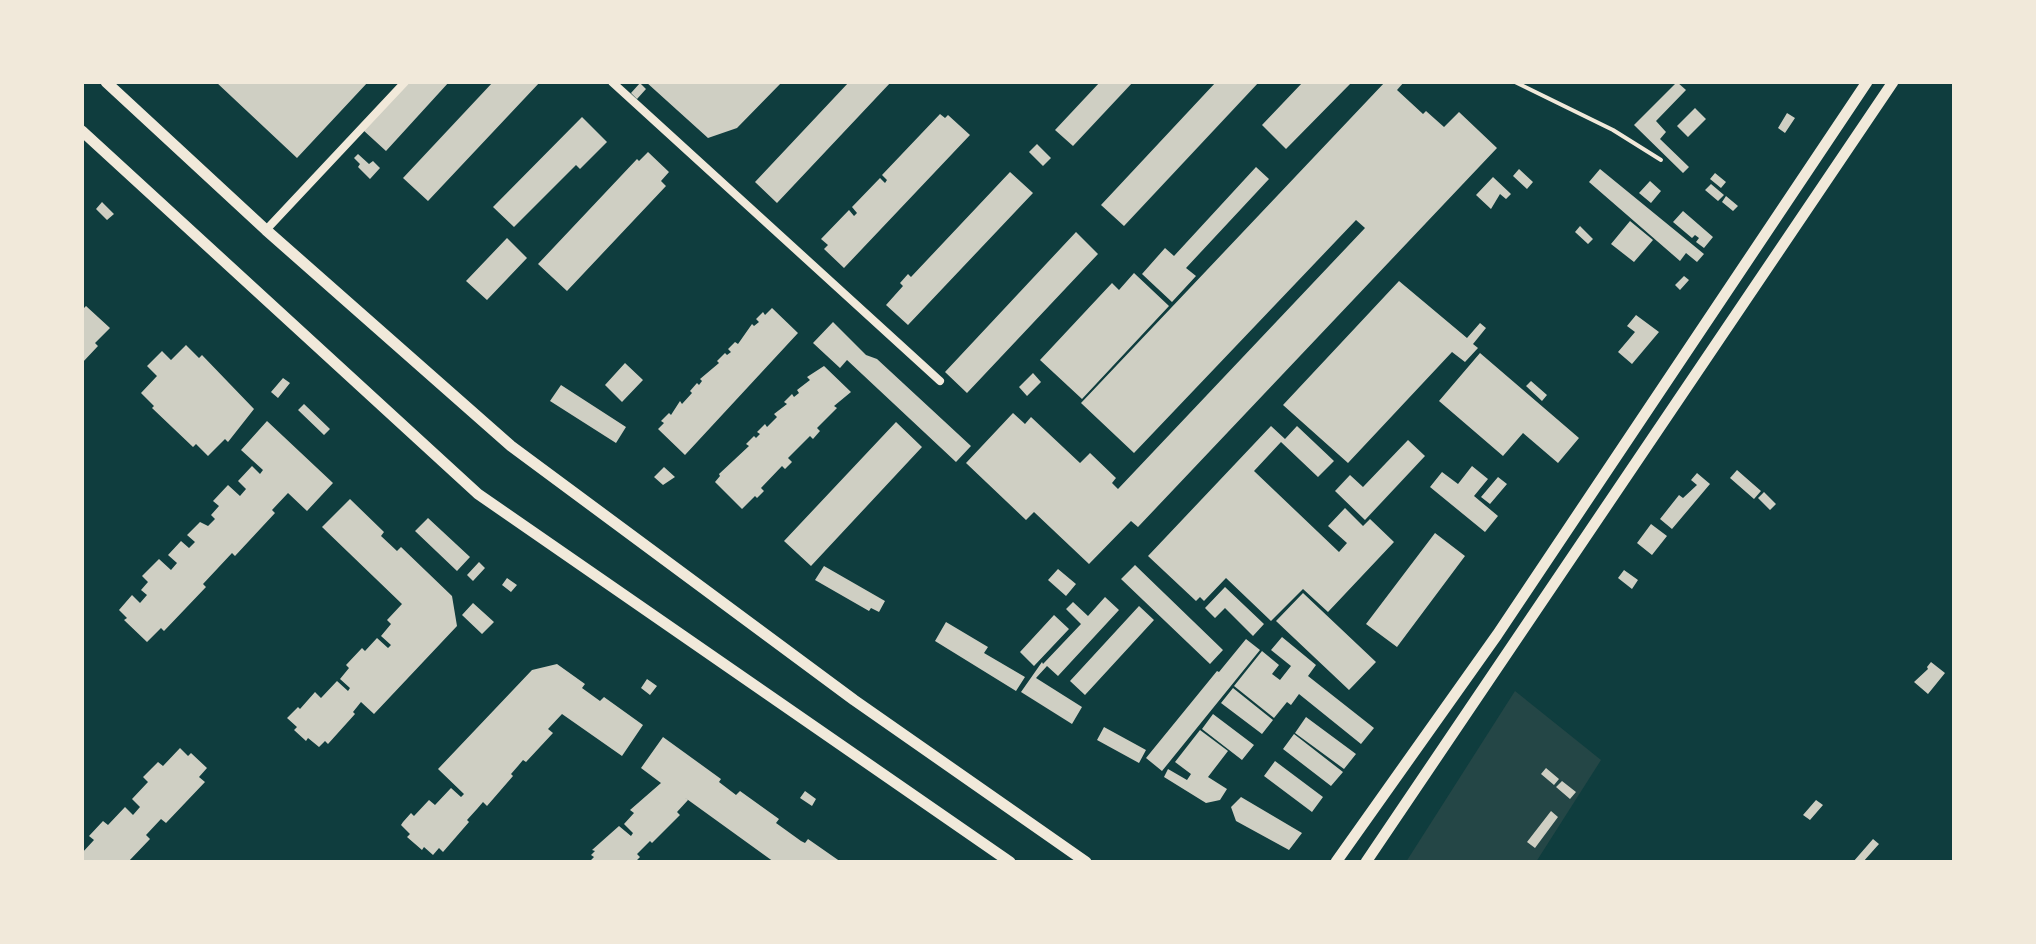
<!DOCTYPE html>
<style>
body{margin:0}
#map{position:relative;width:2036px;height:944px;overflow:hidden;background:#0f3d3e;font-family:"Fira Sans Condensed",sans-serif}
canvas{display:block}
.frame{position:absolute;inset:0;border:84px solid #f1e9da;pointer-events:none}
</style>
<div id="map">
<canvas width="2036" height="944"></canvas>
<div class="frame"></div>
</div>
<script>
const context = document.querySelector('canvas').getContext('2d');
context.lineJoin = 'round';
function paint(path, color) {
  context.fillStyle = color;
  context.fill(path, 'evenodd');
}
function trace(path, color, width, dash) {
  context.strokeStyle = color;
  context.lineWidth = width;
  context.lineCap = dash ? 'butt' : 'round';
  context.setLineDash(dash || []);
  context.stroke(path);
}
paint(new Path2D(`
 M 1515,691 L 1601,760 L 1536,862 L 1406,862 Z`), '#244646');
paint(new Path2D(`
 M 216,82 L 368,82 L 297,158 Z
 M 408,82 L 449,82 L 386,151 L 363,130 Z
 M 493,82 L 540,82 L 428,201 L 403,178 Z
 M 646,82 L 782,82 L 737,128 L 708,138 Z
 M 849,82 L 891,82 L 777,203 L 755,182 Z
 M 1100,82 L 1133,82 L 1073,146 L 1055,130 Z
 M 1216,82 L 1259,82 L 1124,226 L 1101,205 Z
 M 1303,82 L 1352,82 L 1286,149 L 1262,125 Z
 M 1385,82 L 1404,82 L 1397,90 L 1423,114 L 1426,111 L 1444,127 L 1459,112 L 1497,148 L 1138,527 L 1131,521 L 1089,564 L 1034,512 L 1026,520 L 966,463 L 1013,413 L 1025,424 L 1031,417 L 1080,463 L 1090,453 L 1116,478 L 1112,483 L 1118,489 L 1365,228 L 1356,220 L 1134,453 L 1081,403 Z
 M 1677,82 L 1686,90 L 1656,121 L 1666,132 L 1660,139 L 1689,167 L 1683,173 L 1634,125 Z
 M 640,83 L 646,89 L 637,99 L 631,93 Z
 M 1695,108 L 1706,119 L 1688,137 L 1677,126 Z
 M 1787,113 L 1795,118 L 1785,133 L 1778,128 Z
 M 940,114 L 945,118 L 948,115 L 970,135 L 844,268 L 824,249 L 828,245 L 821,239 L 849,210 L 854,216 L 857,213 L 852,207 L 880,178 L 885,183 L 887,180 L 882,175 Z
 M 582,117 L 607,142 L 580,169 L 576,165 L 514,227 L 493,207 Z
 M 1037,144 L 1051,158 L 1043,166 L 1029,152 Z
 M 648,152 L 669,172 L 661,181 L 666,186 L 567,291 L 538,264 L 637,159 L 639,161 Z
 M 358,154 L 369,164 L 373,161 L 380,168 L 370,179 L 358,167 L 360,164 L 354,158 Z
 M 1256,167 L 1269,179 L 1186,268 L 1196,276 L 1172,302 L 1142,274 L 1165,248 L 1174,256 Z
 M 1519,169 L 1533,182 L 1527,189 L 1513,176 Z
 M 1600,169 L 1704,254 L 1697,262 L 1686,253 L 1680,261 L 1589,182 Z
 M 1010,172 L 1033,193 L 908,325 L 886,305 L 903,286 L 900,283 L 908,274 L 911,277 Z
 M 1715,173 L 1726,182 L 1721,188 L 1710,179 Z
 M 1493,177 L 1511,194 L 1506,199 L 1500,194 L 1491,209 L 1476,195 Z
 M 1650,181 L 1661,191 L 1651,203 L 1639,193 Z
 M 1711,184 L 1724,195 L 1718,201 L 1705,190 Z
 M 1726,196 L 1738,206 L 1733,211 L 1722,202 Z
 M 102,202 L 114,214 L 107,220 L 96,209 Z
 M 1683,211 L 1713,237 L 1704,248 L 1696,242 L 1699,238 L 1695,235 L 1692,238 L 1673,222 Z
 M 1630,221 L 1653,240 L 1634,262 L 1611,244 Z
 M 1580,226 L 1593,239 L 1588,244 L 1575,232 Z
 M 1076,232 L 1098,254 L 967,393 L 945,372 Z
 M 507,238 L 527,258 L 487,300 L 466,281 Z
 M 1134,273 L 1169,306 L 1082,399 L 1040,360 L 1112,283 L 1119,290 Z
 M 1684,276 L 1689,280 L 1680,290 L 1675,285 Z
 M 1399,281 L 1467,338 L 1480,323 L 1486,328 L 1473,344 L 1478,348 L 1465,362 L 1452,352 L 1348,463 L 1283,405 Z
 M 82,306 L 84,308 L 86,306 L 110,328 L 95,343 L 98,346 L 82,363 Z
 M 772,308 L 798,333 L 685,455 L 658,429 L 664,423 L 661,421 L 669,413 L 671,415 L 680,401 L 682,404 L 692,393 L 690,391 L 697,383 L 699,385 L 702,381 L 700,379 L 719,363 L 717,361 L 725,353 L 727,355 L 731,352 L 728,349 L 735,342 L 738,344 L 752,324 L 754,326 L 759,322 L 756,319 L 763,312 L 765,315 Z
 M 1636,315 L 1659,332 L 1632,364 L 1618,352 L 1635,332 L 1627,326 Z
 M 833,322 L 866,355 L 877,359 L 971,446 L 956,462 L 847,360 L 840,368 L 813,343 Z
 M 186,345 L 199,358 L 202,355 L 254,409 L 228,442 L 225,439 L 208,456 L 196,444 L 193,447 L 152,408 L 154,406 L 141,393 L 157,376 L 147,366 L 162,351 L 171,360 Z
 M 1480,353 L 1579,438 L 1558,463 L 1523,433 L 1503,456 L 1439,401 Z
 M 625,363 L 643,380 L 622,402 L 605,385 Z
 M 824,366 L 851,392 L 834,406 L 837,408 L 817,428 L 820,431 L 813,439 L 810,436 L 788,458 L 792,462 L 785,469 L 782,466 L 761,488 L 764,491 L 757,498 L 755,496 L 742,509 L 715,482 L 720,476 L 719,474 L 749,446 L 746,444 L 754,436 L 756,438 L 760,434 L 757,432 L 765,424 L 767,427 L 777,417 L 774,414 L 787,404 L 784,402 L 792,394 L 794,397 L 799,393 L 797,390 L 810,380 L 807,377 Z
 M 1033,373 L 1041,382 L 1027,396 L 1019,387 Z
 M 283,378 L 290,383 L 278,398 L 271,392 Z
 M 1531,381 L 1547,395 L 1542,401 L 1526,386 Z
 M 561,385 L 626,427 L 616,443 L 550,401 Z
 M 304,404 L 330,429 L 324,435 L 298,410 Z
 M 267,421 L 333,483 L 307,511 L 288,493 L 272,510 L 275,513 L 235,556 L 232,553 L 203,584 L 206,587 L 164,631 L 161,628 L 147,642 L 124,620 L 127,618 L 119,610 L 132,595 L 140,603 L 147,595 L 141,590 L 148,582 L 142,576 L 159,559 L 171,570 L 177,563 L 168,555 L 181,541 L 189,548 L 195,542 L 187,535 L 200,522 L 208,526 L 215,519 L 211,515 L 219,506 L 213,501 L 228,485 L 240,496 L 246,489 L 238,481 L 252,466 L 260,474 L 263,470 L 241,450 Z
 M 896,422 L 922,447 L 811,566 L 784,541 Z
 M 1271,426 L 1285,439 L 1297,426 L 1334,461 L 1318,477 L 1281,442 L 1254,471 L 1339,552 L 1347,543 L 1328,526 L 1345,508 L 1363,526 L 1370,519 L 1394,542 L 1328,612 L 1303,589 L 1271,621 L 1226,578 L 1204,601 L 1200,597 L 1196,601 L 1148,556 Z
 M 1408,440 L 1425,456 L 1365,520 L 1335,491 L 1350,475 L 1363,487 Z
 M 1472,466 L 1488,479 L 1474,496 L 1498,516 L 1485,532 L 1430,487 L 1442,472 L 1458,484 Z
 M 664,467 L 675,477 L 663,485 L 654,477 Z
 M 1737,470 L 1761,491 L 1754,499 L 1730,478 Z
 M 1697,473 L 1710,484 L 1672,529 L 1660,519 L 1679,495 L 1683,498 L 1697,485 L 1691,480 Z
 M 1498,477 L 1507,484 L 1490,504 L 1481,497 Z
 M 1764,492 L 1776,504 L 1770,510 L 1758,498 Z
 M 350,499 L 384,532 L 381,536 L 397,551 L 401,547 L 452,596 L 457,626 L 374,714 L 361,702 L 353,712 L 355,714 L 328,744 L 325,741 L 319,747 L 308,738 L 306,741 L 294,730 L 297,727 L 287,718 L 298,707 L 300,709 L 315,692 L 321,698 L 337,681 L 348,691 L 350,688 L 340,679 L 349,668 L 346,665 L 362,648 L 365,651 L 377,638 L 388,648 L 391,645 L 381,636 L 391,624 L 387,620 L 402,604 L 322,527 Z
 M 428,518 L 470,557 L 457,571 L 415,531 Z
 M 1651,524 L 1667,536 L 1652,555 L 1637,543 Z
 M 1435,533 L 1465,556 L 1397,647 L 1366,624 Z
 M 479,562 L 485,568 L 473,581 L 467,575 Z
 M 1135,565 L 1223,650 L 1210,664 L 1121,579 Z
 M 824,566 L 885,601 L 879,612 L 871,608 L 869,611 L 815,580 Z
 M 1058,569 L 1076,584 L 1066,596 L 1048,580 Z
 M 1624,570 L 1638,580 L 1632,589 L 1618,578 Z
 M 507,578 L 517,585 L 511,592 L 502,585 Z
 M 1225,587 L 1264,624 L 1253,636 L 1225,608 L 1215,618 L 1205,608 Z
 M 1303,593 L 1376,662 L 1349,690 L 1276,621 Z
 M 1105,597 L 1119,610 L 1058,676 L 1047,666 L 1036,678 L 1082,707 L 1072,724 L 1021,692 L 1042,662 L 1043,664 L 1081,624 L 1066,609 L 1073,602 L 1088,616 Z
 M 473,603 L 494,622 L 482,634 L 462,615 Z
 M 1139,606 L 1154,620 L 1085,695 L 1070,681 Z
 M 1054,615 L 1069,629 L 1034,666 L 1020,652 Z
 M 946,622 L 988,647 L 984,653 L 1025,677 L 1016,691 L 935,641 Z
 M 1282,637 L 1316,665 L 1308,676 L 1374,728 L 1361,744 L 1299,694 L 1291,705 L 1287,702 L 1274,718 L 1234,686 L 1262,651 L 1279,665 L 1272,674 L 1280,680 L 1291,666 L 1271,650 Z
 M 1246,639 L 1260,650 L 1162,771 L 1146,758 L 1217,671 L 1219,672 Z
 M 1931,662 L 1945,673 L 1928,694 L 1914,682 L 1928,669 L 1927,667 Z
 M 557,664 L 585,684 L 582,688 L 600,701 L 604,697 L 643,725 L 622,756 L 562,714 L 548,729 L 553,733 L 526,762 L 523,760 L 518,766 L 511,774 L 513,776 L 487,806 L 483,802 L 477,809 L 467,820 L 469,822 L 443,852 L 439,848 L 433,855 L 424,847 L 422,850 L 407,837 L 410,834 L 401,825 L 403,822 L 411,813 L 414,816 L 429,800 L 435,805 L 451,788 L 461,797 L 464,794 L 438,769 L 532,670 Z
 M 647,679 L 657,686 L 650,695 L 641,688 Z
 M 1233,688 L 1273,720 L 1262,734 L 1221,703 Z
 M 1213,714 L 1254,745 L 1242,760 L 1202,729 Z
 M 1306,717 L 1356,754 L 1344,769 L 1295,733 Z
 M 1104,727 L 1146,750 L 1139,763 L 1097,740 Z
 M 1200,730 L 1228,751 L 1208,777 L 1227,789 L 1220,800 L 1206,803 L 1164,777 L 1168,769 L 1187,780 L 1191,774 L 1175,762 Z
 M 1294,734 L 1343,772 L 1331,786 L 1283,749 Z
 M 663,737 L 721,779 L 719,782 L 736,795 L 740,791 L 779,819 L 776,823 L 801,841 L 805,843 L 808,839 L 841,862 L 774,862 L 684,797 L 688,800 L 677,812 L 680,815 L 652,843 L 650,841 L 637,854 L 640,857 L 635,862 L 589,862 L 594,857 L 591,855 L 595,851 L 592,850 L 619,826 L 631,836 L 633,833 L 624,824 L 634,813 L 630,810 L 661,783 L 641,768 Z
 M 180,748 L 188,756 L 191,753 L 207,768 L 199,777 L 205,782 L 166,823 L 161,819 L 146,835 L 150,839 L 128,862 L 83,862 L 82,853 L 94,840 L 89,836 L 103,821 L 108,825 L 125,807 L 133,815 L 140,807 L 132,799 L 148,782 L 143,777 L 158,762 L 163,766 Z
 M 1275,761 L 1323,797 L 1312,812 L 1264,776 Z
 M 1546,768 L 1559,779 L 1554,785 L 1541,774 Z
 M 1562,781 L 1576,792 L 1570,799 L 1556,787 Z
 M 805,791 L 816,799 L 812,806 L 800,798 Z
 M 1241,797 L 1302,833 L 1289,850 L 1236,821 L 1231,807 Z
 M 1816,800 L 1823,805 L 1810,820 L 1803,815 Z
 M 1551,811 L 1558,817 L 1535,848 L 1527,842 Z
 M 1873,839 L 1879,844 L 1863,862 L 1853,862 Z`), '#cfcfc3');
trace(new Path2D(`
 M 1515,82 L 1613,130 L 1661,160`), '#f1e9da', 4);
trace(new Path2D(`
 M 612,82 L 940,381
 M 266,230 L 405,82`), '#f1e9da', 8);
trace(new Path2D(`
 M 106,82 L 266,230 L 511,446 L 854,700 L 1086,862
 M 82,131 L 478,494 L 1010,862
 M 1336,862 L 1497,635 L 1867,82
 M 1366,862 L 1893,82`), '#f1e9da', 11);
</script>
